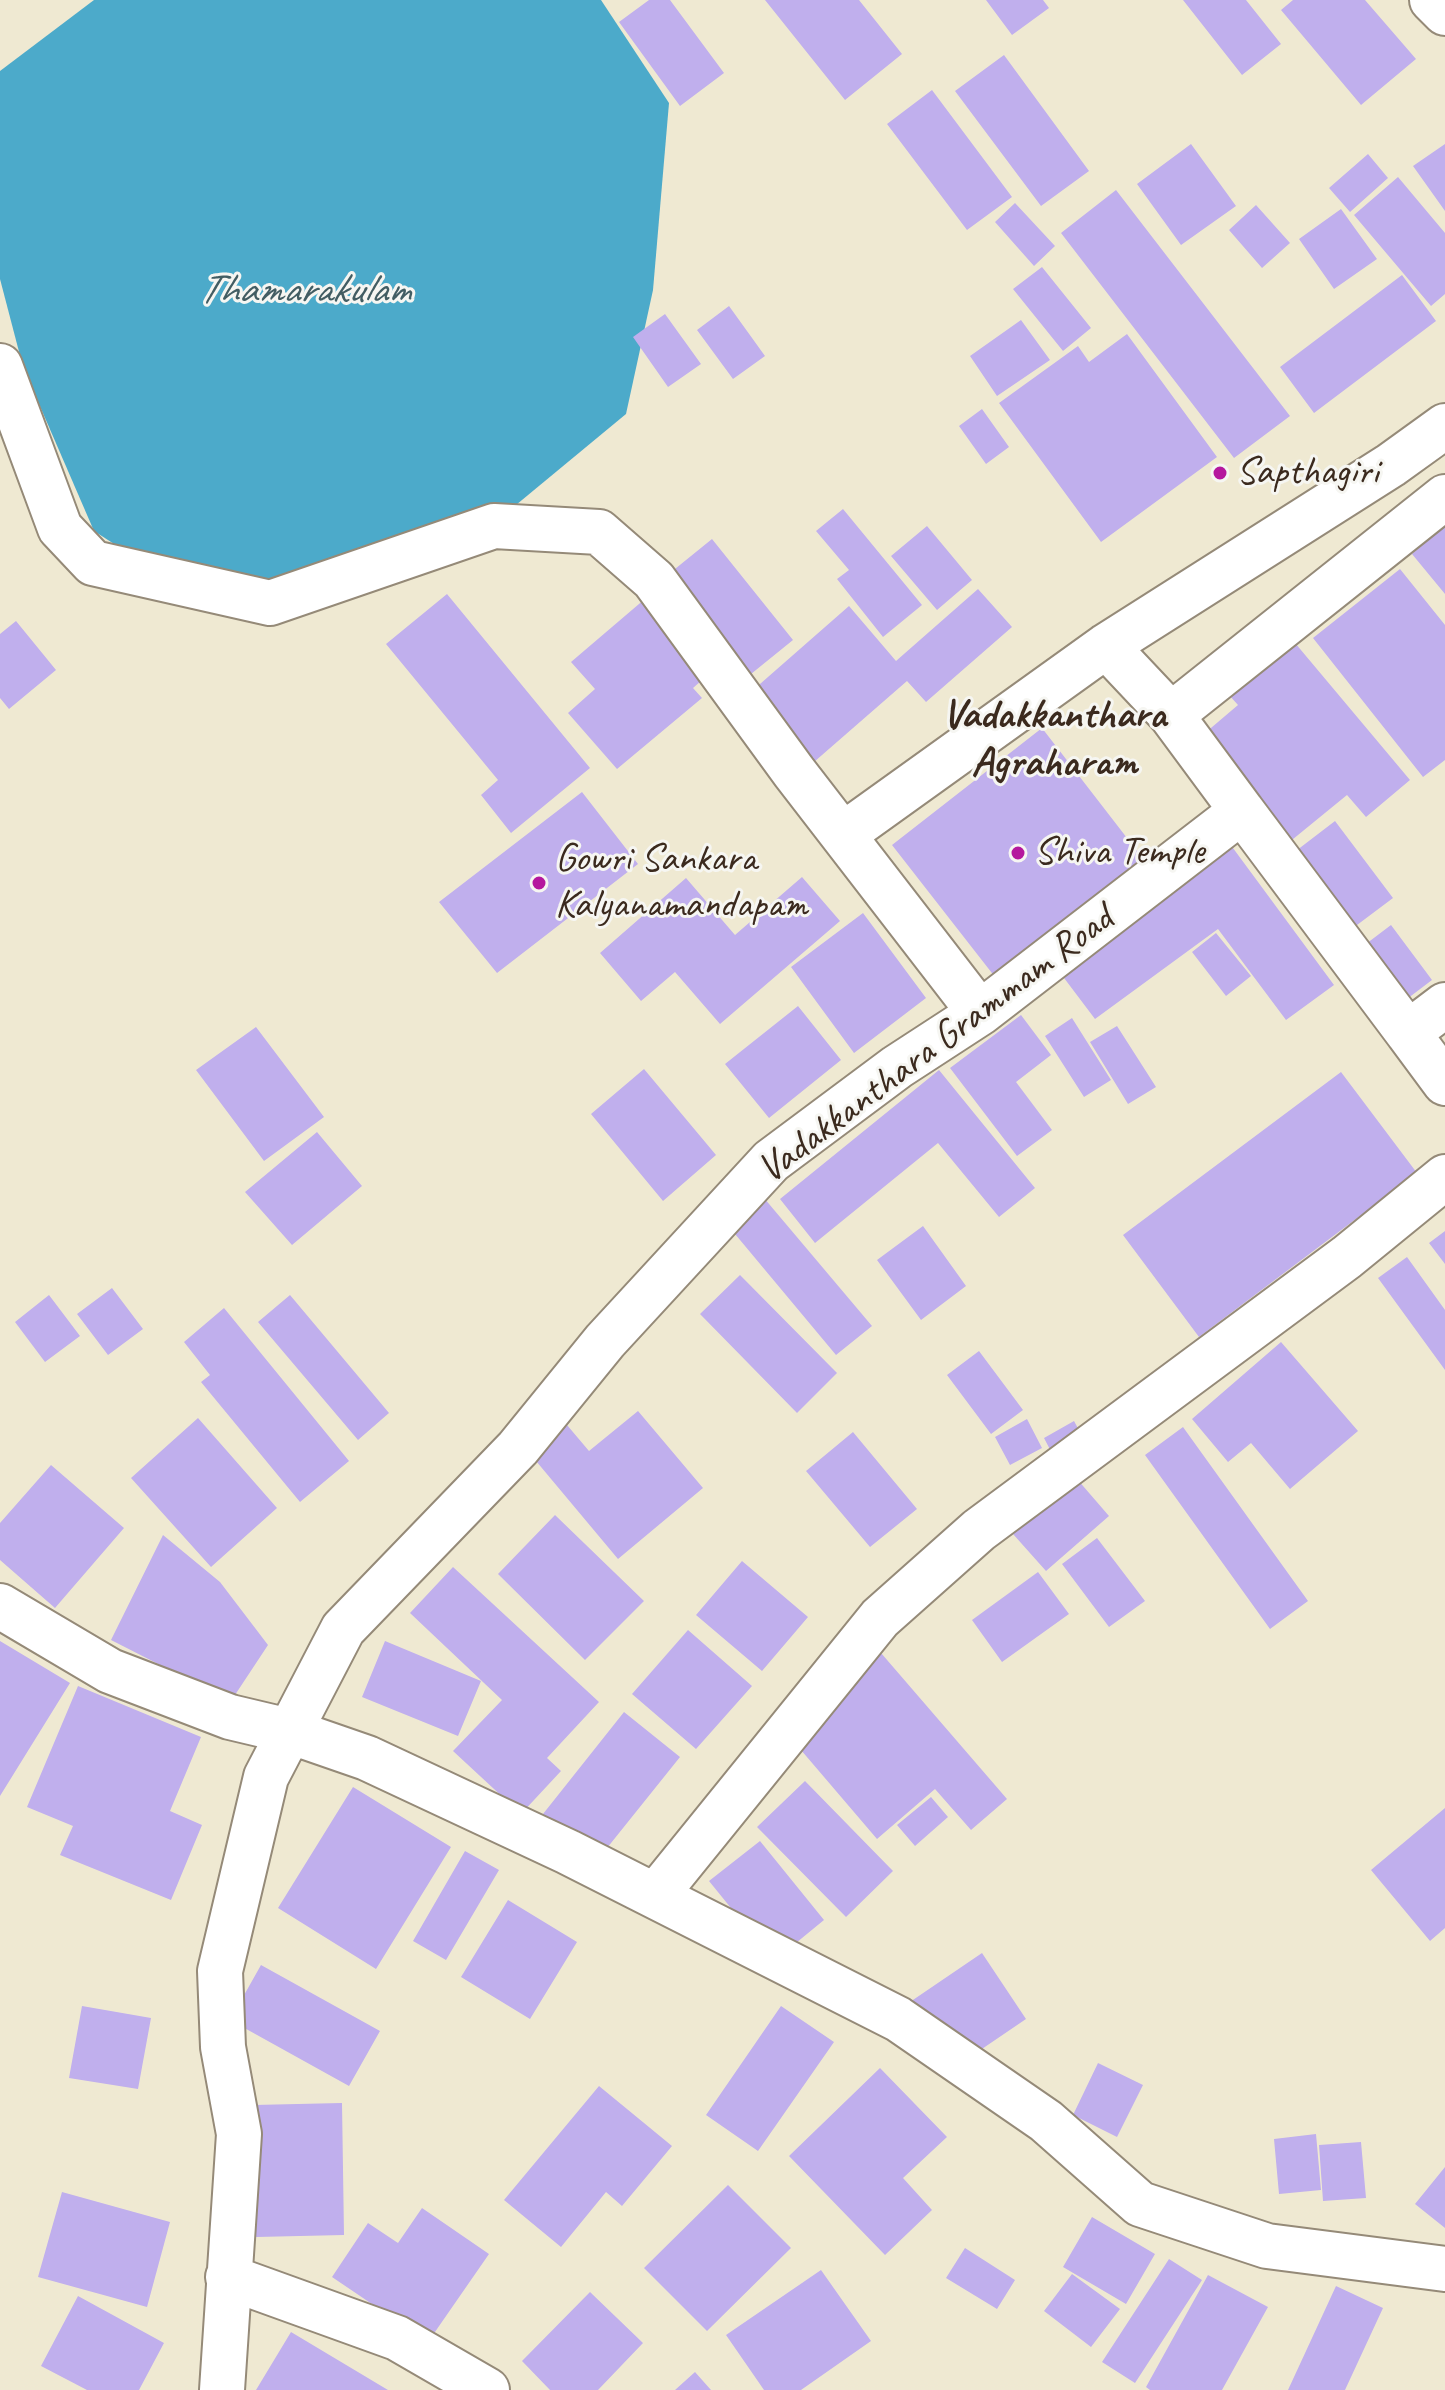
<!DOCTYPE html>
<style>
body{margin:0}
canvas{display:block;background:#efe9d2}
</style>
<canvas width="1445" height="2390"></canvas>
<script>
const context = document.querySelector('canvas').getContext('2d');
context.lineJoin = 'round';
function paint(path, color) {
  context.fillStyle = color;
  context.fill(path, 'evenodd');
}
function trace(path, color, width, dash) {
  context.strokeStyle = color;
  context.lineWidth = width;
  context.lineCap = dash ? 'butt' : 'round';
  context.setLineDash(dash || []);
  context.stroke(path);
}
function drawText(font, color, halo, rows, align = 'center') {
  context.font = font + ' Caveat,sans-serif';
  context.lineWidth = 6;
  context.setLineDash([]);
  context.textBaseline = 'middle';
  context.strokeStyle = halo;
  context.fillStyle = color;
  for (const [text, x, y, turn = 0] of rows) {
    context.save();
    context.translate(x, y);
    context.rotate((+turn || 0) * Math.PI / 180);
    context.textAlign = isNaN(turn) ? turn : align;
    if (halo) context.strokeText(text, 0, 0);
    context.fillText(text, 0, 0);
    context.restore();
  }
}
paint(new Path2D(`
 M 94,0 L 601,0 L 669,103 L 653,290 L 626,414 L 493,524 L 323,600 L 187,591 L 94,531 L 23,367 L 0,279 L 0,71 Z`), '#4caaca');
paint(new Path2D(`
 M 649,0 L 670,0 L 724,73 L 680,106 L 619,22 Z
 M 765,0 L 859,0 L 902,54 L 845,100 Z
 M 986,0 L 1043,0 L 1049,8 L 1012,35 Z
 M 1183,0 L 1246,0 L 1281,44 L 1242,75 Z
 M 1293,0 L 1365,0 L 1416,59 L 1361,105 L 1281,10 Z
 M 1004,55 L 1089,171 L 1041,206 L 955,91 Z
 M 932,90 L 1012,197 L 967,230 L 887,124 Z
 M 1191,144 L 1236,206 L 1181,245 L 1137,184 Z
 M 1445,144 L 1445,211 L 1413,166 Z
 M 1368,154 L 1388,178 L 1350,212 L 1329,188 Z
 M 1398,177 L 1445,233 L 1445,294 L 1431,306 L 1354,215 Z
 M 1116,190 L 1290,416 L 1234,458 L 1061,233 Z
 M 1015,203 L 1055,246 L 1034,266 L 995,222 Z
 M 1256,205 L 1290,243 L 1262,268 L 1229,230 Z
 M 1341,209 L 1377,259 L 1334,289 L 1299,239 Z
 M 1042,267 L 1091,328 L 1063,351 L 1013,289 Z
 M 1402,275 L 1436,321 L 1314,413 L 1280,367 Z
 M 729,306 L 765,356 L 733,379 L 697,330 Z
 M 665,314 L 701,364 L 668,387 L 633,337 Z
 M 1021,320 L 1050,360 L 997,396 L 970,356 Z
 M 1127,334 L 1217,457 L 1101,542 L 999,403 L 1078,346 L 1089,362 Z
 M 982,409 L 1009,447 L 986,464 L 959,426 Z
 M 843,509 L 922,605 L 883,637 L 837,579 L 849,570 L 816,531 Z
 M 927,526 L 972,580 L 937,610 L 891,556 Z
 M 1445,526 L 1445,594 L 1412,554 Z
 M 712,539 L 793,640 L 751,674 L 670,573 Z
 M 1400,569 L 1445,625 L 1445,760 L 1423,777 L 1313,638 Z
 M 978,589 L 1012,627 L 926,702 L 907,681 L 814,762 L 752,691 L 849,606 L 896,661 Z
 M 447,594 L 590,768 L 511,833 L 481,795 L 498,780 L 386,644 Z
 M 646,598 L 710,673 L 693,688 L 702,698 L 617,769 L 568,713 L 595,689 L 571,662 Z
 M 16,621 L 56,670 L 9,709 L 0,698 L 0,634 Z
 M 1285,631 L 1410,780 L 1366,817 L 1347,795 L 1287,844 L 1198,739 L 1238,705 L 1220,685 Z
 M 1042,728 L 1144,860 L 995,977 L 892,845 Z
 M 582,792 L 638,864 L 497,973 L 439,902 Z
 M 1335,821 L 1393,898 L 1345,934 L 1288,857 Z
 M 1230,844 L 1334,985 L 1286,1020 L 1218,929 L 1095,1019 L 1058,970 Z
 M 802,877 L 840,921 L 720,1024 L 675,972 L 641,1001 L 600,953 L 686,878 L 735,935 Z
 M 863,913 L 926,998 L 854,1053 L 791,967 Z
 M 1391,925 L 1432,980 L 1399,1005 L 1358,950 Z
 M 1216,933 L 1251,976 L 1226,996 L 1192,952 Z
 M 798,1006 L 841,1060 L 769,1118 L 725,1064 Z
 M 1021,1015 L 1051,1055 L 1016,1082 L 1052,1130 L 1017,1156 L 950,1068 Z
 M 1072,1018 L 1111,1080 L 1084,1097 L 1045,1036 Z
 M 1117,1026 L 1156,1087 L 1128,1104 L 1090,1042 Z
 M 256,1027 L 324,1117 L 264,1161 L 196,1070 Z
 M 644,1069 L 716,1155 L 663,1201 L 591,1114 Z
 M 939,1070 L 1035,1188 L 999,1217 L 938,1143 L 815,1243 L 780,1199 Z
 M 1341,1072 L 1417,1173 L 1199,1337 L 1123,1235 Z
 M 317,1132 L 362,1186 L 292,1245 L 245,1192 Z
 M 764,1198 L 872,1326 L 836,1355 L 730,1228 Z
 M 923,1226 L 966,1286 L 921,1320 L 877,1260 Z
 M 1445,1231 L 1445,1264 L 1429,1243 Z
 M 1407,1257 L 1445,1310 L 1445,1370 L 1378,1278 Z
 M 740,1275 L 837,1373 L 797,1413 L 700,1314 Z
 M 112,1288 L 143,1329 L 108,1355 L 77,1314 Z
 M 49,1295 L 80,1336 L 45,1362 L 15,1322 Z
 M 290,1295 L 389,1413 L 358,1440 L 258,1322 Z
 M 224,1308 L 349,1461 L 300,1502 L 201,1382 L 210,1375 L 184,1342 Z
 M 1281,1342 L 1358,1431 L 1290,1489 L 1251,1443 L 1228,1462 L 1192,1419 Z
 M 979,1351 L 1023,1410 L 991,1434 L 947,1375 Z
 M 638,1411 L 703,1488 L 618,1559 L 531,1455 L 567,1425 L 589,1451 Z
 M 198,1418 L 277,1508 L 211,1567 L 131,1478 Z
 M 1027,1419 L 1042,1448 L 1010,1465 L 995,1437 Z
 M 1074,1421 L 1087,1445 L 1056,1461 L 1044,1438 Z
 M 1183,1427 L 1308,1601 L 1270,1629 L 1145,1455 Z
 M 853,1432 L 917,1509 L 870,1547 L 806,1471 Z
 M 51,1465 L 124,1528 L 55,1608 L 0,1560 L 0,1523 Z
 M 1077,1479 L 1109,1516 L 1046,1571 L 1013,1534 Z
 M 555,1515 L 644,1601 L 585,1660 L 498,1574 Z
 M 163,1535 L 220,1582 L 268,1645 L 231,1701 L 111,1640 Z
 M 1097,1538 L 1145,1601 L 1109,1627 L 1062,1564 Z
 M 742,1561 L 808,1617 L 762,1671 L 696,1615 Z
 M 453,1567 L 599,1702 L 547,1758 L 561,1771 L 521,1814 L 453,1751 L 502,1700 L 410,1613 Z
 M 1038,1572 L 1069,1614 L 1002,1662 L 972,1620 Z
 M 688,1630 L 752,1686 L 696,1749 L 632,1694 Z
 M 0,1641 L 70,1683 L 0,1796 Z
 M 385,1641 L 481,1681 L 458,1736 L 362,1697 Z
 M 875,1646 L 1007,1799 L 971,1830 L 935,1789 L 877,1839 L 795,1743 L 836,1709 L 821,1692 Z
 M 78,1686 L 201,1737 L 170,1811 L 202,1825 L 171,1900 L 60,1855 L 73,1826 L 27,1807 Z
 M 624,1712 L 680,1757 L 599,1858 L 543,1814 Z
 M 805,1781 L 893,1871 L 846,1917 L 757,1827 Z
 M 353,1787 L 451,1847 L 376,1969 L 278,1908 Z
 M 931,1797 L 948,1817 L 915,1846 L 897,1825 Z
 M 1445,1808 L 1445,1928 L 1430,1941 L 1371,1870 Z
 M 760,1841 L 824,1920 L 774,1961 L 709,1881 Z
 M 465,1851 L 499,1870 L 446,1960 L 413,1941 Z
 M 508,1900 L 577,1942 L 530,2019 L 461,1977 Z
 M 982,1953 L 1026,2019 L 951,2070 L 907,2004 Z
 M 261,1965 L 380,2031 L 349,2086 L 230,2020 Z
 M 82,2006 L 151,2018 L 138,2089 L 69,2078 Z
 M 781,2006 L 834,2042 L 758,2151 L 706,2115 Z
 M 1098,2063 L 1143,2085 L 1117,2137 L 1073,2115 Z
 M 880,2068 L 947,2137 L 903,2178 L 932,2210 L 885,2255 L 789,2156 Z
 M 599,2086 L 672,2146 L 622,2206 L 606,2192 L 561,2247 L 504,2200 Z
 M 342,2103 L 344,2235 L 256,2237 L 253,2105 Z
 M 1316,2134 L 1321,2190 L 1279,2194 L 1274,2139 Z
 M 1361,2142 L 1366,2198 L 1323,2201 L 1319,2145 Z
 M 1445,2167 L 1445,2228 L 1415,2204 Z
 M 728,2185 L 791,2248 L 707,2331 L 644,2268 Z
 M 62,2192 L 170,2222 L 147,2307 L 38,2277 Z
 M 422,2208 L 489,2254 L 428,2342 L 332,2277 L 368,2223 L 398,2243 Z
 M 1092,2217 L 1155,2254 L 1126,2304 L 1063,2267 Z
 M 965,2248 L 1015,2280 L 997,2309 L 946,2278 Z
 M 1169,2259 L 1202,2280 L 1135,2383 L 1102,2362 Z
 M 821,2270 L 871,2341 L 801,2390 L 764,2390 L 726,2335 Z
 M 1072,2274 L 1120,2309 L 1091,2347 L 1044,2311 Z
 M 1208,2275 L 1268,2307 L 1222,2390 L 1150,2390 L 1146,2387 Z
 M 1336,2286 L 1383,2308 L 1345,2390 L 1288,2390 Z
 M 590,2292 L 643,2343 L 598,2390 L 550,2390 L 522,2361 Z
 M 78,2296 L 164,2343 L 139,2390 L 87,2390 L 41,2366 Z
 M 291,2332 L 388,2390 L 256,2390 Z
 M 695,2372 L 711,2390 L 675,2390 Z`), '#c0afed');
const minor = new Path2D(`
 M 1432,0 L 1445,13
 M 0,366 L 60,528 L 93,563 L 270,603 L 494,526 L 599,532 L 654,580 L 794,772 L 980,1013
 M 1171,715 L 1445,497
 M 1242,811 L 1408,1033
 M 844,834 L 1106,646 L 1391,465 L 1445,426
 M 1445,1005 L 1408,1033 L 1445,1083
 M 0,1606 L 110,1671 L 230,1717 L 289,1731 L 367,1758 L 568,1852 L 898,2019 L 1046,2121 L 1140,2204 L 1267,2246 L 1445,2269
 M 655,1896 L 880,1618 L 979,1530 L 1347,1257 L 1445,1177
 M 228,2277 L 397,2338 L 487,2390
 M 222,2390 L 239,2134 L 223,2047 L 220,1971 L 266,1777 L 343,1629 L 518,1448 L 605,1341 L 771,1161 L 897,1067 L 980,1013 L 1242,811 L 1171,715 L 1106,646`);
trace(minor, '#958a78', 48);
trace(minor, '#fff', 44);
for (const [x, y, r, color] of [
 [1220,473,8,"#b5179e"],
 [1018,853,8,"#b5179e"],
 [539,883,8,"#b5179e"]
]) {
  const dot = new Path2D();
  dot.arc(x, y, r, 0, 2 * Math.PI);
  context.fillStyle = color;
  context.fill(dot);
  trace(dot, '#f6f6f2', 3);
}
drawText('40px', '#3b2a1e', '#f6f6f2', [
 ["Sapthagiri",1236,473],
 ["Shiva Temple",1034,853],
 ["Gowri Sankara",555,860],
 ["Kalyanamandapam",555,906]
], 'left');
drawText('40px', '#3b2a1e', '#f6f6f2', [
 ["Vadakkanthara Grammam Road",936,1045,-37]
]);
drawText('italic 42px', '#425d63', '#f6f6f2', [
 ["Thamarakulam",304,291]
]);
drawText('bold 42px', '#3b2a1e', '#f6f6f2', [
 ["Vadakkanthara",1054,716],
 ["Agraharam",1054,764]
]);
</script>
